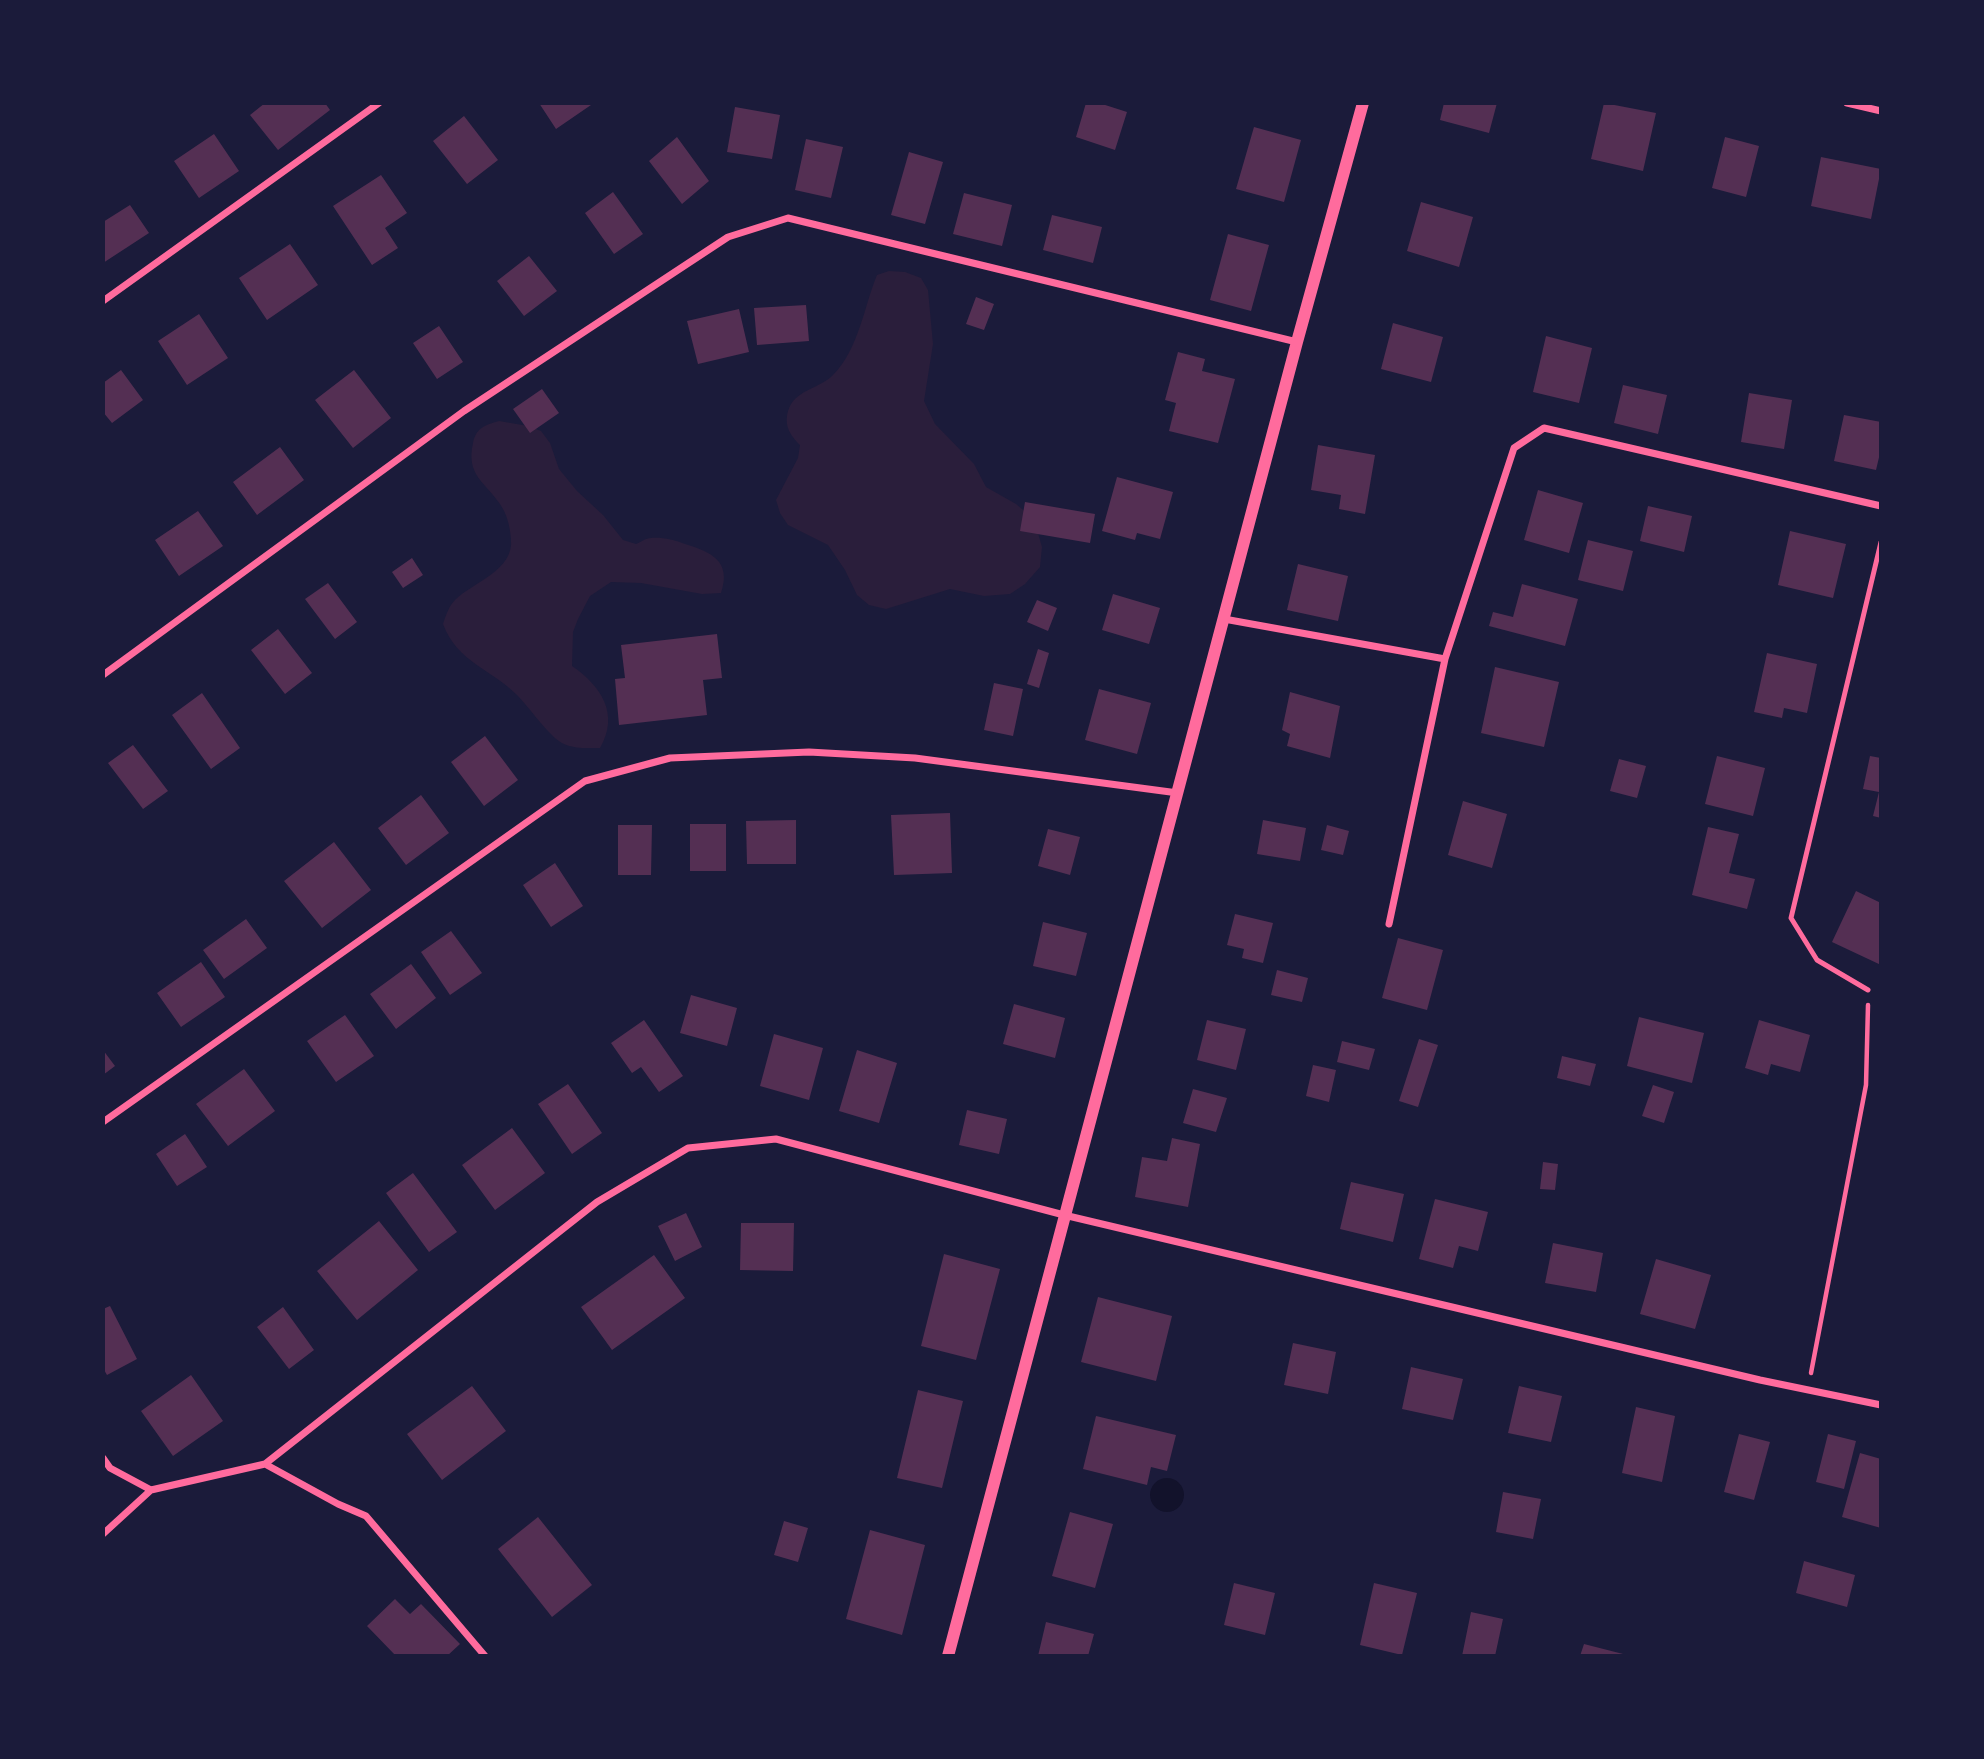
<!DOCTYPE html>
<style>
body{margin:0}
#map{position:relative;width:1984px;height:1759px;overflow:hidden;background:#1b1b3a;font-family:"Noto Serif",serif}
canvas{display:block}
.frame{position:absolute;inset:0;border:105px solid #1b1b3a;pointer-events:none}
</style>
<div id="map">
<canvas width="1984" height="1759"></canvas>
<div class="frame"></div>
</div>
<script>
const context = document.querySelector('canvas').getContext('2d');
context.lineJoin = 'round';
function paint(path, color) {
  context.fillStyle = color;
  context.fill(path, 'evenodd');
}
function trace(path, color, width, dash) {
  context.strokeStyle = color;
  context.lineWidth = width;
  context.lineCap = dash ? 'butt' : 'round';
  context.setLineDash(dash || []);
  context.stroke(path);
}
paint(new Path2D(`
 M 889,271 L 905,272 L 921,278 L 928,290 L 933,344 L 924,401 L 935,424 L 974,464 L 986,487 L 1016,504 L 1034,519 L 1042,547 L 1040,567 L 1025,584 L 1010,594 L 984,596 L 950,589 L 886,609 L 869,605 L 857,595 L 845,570 L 828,545 L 788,525 L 780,513 L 776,500 L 798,458 L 800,445 C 790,435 784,426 788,411 C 795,389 818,390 833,375 C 859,349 864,306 877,275 Z
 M 499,421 L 528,426 L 541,431 L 550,443 L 559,469 L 577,491 L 603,515 L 623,540 L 636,544 C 641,542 646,538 651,538 C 662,537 675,540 685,544 C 711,552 732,561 721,593 L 702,594 L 641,583 L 611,582 L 590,596 L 578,619 L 573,632 L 572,666 C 601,686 620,714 600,748 C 587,748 573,749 562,743 C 548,735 529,707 517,695 C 490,668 458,663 443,624 C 446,615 449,606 455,600 C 473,582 514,571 511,539 C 510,527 507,514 500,504 C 484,481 466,475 473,443 C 476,428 485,425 499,421 Z`), '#2a1e3b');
paint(new Path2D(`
 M1150 1495a17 17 0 1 1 34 0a17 17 0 1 1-34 0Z`), '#12122b');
paint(new Path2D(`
 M 265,103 L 325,103 L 330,110 L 278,150 L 250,115 Z
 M 539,103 L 590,103 L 591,105 L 556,129 Z
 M 1086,103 L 1099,103 L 1127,112 L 1115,150 L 1076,137 Z
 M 1444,103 L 1497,103 L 1489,133 L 1440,120 Z
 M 1604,103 L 1656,113 L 1643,171 L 1591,159 Z
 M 735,107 L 780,115 L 772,159 L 727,152 Z
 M 464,116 L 498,160 L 467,184 L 433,141 Z
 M 1254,127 L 1301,140 L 1284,202 L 1236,189 Z
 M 214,134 L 239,171 L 199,198 L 174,161 Z
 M 677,137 L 709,181 L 682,204 L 649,161 Z
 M 1725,137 L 1759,146 L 1746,197 L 1712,188 Z
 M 806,139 L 843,147 L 831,198 L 795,190 Z
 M 909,152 L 943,162 L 925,224 L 891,215 Z
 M 1821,157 L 1881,169 L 1871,219 L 1811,206 Z
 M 381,175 L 407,213 L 385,228 L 398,248 L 372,265 L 333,206 Z
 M 613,192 L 643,234 L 614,254 L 585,213 Z
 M 964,193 L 1012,205 L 1002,246 L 953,234 Z
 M 1421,202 L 1473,217 L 1459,267 L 1407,251 Z
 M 130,205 L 149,233 L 103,263 L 103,222 Z
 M 1052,215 L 1102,227 L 1093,263 L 1043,250 Z
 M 1228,234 L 1269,245 L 1251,311 L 1210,300 Z
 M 290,244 L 318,285 L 267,320 L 239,278 Z
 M 529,256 L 557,291 L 524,316 L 497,281 Z
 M 976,297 L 994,304 L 984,330 L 966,324 Z
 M 806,305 L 809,341 L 757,345 L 754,308 Z
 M 739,309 L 749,352 L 698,364 L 687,321 Z
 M 199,314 L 228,358 L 187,385 L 158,341 Z
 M 1393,323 L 1443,337 L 1431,382 L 1381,369 Z
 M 439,326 L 463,362 L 437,379 L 413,343 Z
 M 1546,336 L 1592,348 L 1579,403 L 1533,392 Z
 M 1178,352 L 1205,359 L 1202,371 L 1235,379 L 1218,443 L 1169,431 L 1176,403 L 1165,400 Z
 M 121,370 L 143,400 L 112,423 L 103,412 L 103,383 Z
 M 354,370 L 391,418 L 353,448 L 315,400 Z
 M 1623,385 L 1667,395 L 1658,434 L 1614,423 Z
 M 542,389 L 559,413 L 530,433 L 513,409 Z
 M 1749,393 L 1792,400 L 1784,449 L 1741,442 Z
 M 1844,415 L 1881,422 L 1881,449 L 1876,470 L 1834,461 Z
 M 1318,445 L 1375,455 L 1365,514 L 1339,509 L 1341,495 L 1311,490 Z
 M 280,447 L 304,480 L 257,515 L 233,482 Z
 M 1117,477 L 1173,492 L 1160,539 L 1137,533 L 1135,540 L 1102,531 Z
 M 1538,490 L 1583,503 L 1569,553 L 1524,540 Z
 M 1025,502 L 1095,514 L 1090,543 L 1020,531 Z
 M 1648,506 L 1692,516 L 1684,552 L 1640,541 Z
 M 198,511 L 223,546 L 179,576 L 155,540 Z
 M 1790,531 L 1846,544 L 1833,598 L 1778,585 Z
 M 1588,540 L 1633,551 L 1623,591 L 1578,580 Z
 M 412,558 L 423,575 L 403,588 L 392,572 Z
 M 1298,564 L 1348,576 L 1338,621 L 1287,610 Z
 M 328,583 L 357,622 L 335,639 L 305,599 Z
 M 1522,584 L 1578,599 L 1565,646 L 1489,626 L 1493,612 L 1513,617 Z
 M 1113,594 L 1160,608 L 1149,644 L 1102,630 Z
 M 1037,600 L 1057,608 L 1048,631 L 1027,622 Z
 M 278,629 L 312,673 L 285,694 L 251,650 Z
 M 717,634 L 722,678 L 703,680 L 707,715 L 619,725 L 615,679 L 625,678 L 621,645 Z
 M 1038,649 L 1049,653 L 1039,688 L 1027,684 Z
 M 1767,653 L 1817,664 L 1807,713 L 1784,708 L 1782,718 L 1754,712 Z
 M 1495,667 L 1559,682 L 1544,747 L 1481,733 Z
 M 994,683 L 1023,689 L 1013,736 L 984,730 Z
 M 1099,689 L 1151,703 L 1137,754 L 1085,740 Z
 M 1290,692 L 1340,706 L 1330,758 L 1287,746 L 1290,734 L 1282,730 Z
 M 202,693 L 240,748 L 211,769 L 172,715 Z
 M 485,736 L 518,780 L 484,806 L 451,762 Z
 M 133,745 L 168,791 L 143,809 L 108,763 Z
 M 1717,756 L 1765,768 L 1753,816 L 1705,804 Z
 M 1870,756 L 1881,758 L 1881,818 L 1873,816 L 1879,792 L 1863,789 Z
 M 1619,759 L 1646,766 L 1637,798 L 1610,791 Z
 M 421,795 L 449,833 L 406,865 L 378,828 Z
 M 1463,801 L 1507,814 L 1492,868 L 1448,855 Z
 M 950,813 L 952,873 L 894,875 L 891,815 Z
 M 796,820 L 796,864 L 747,864 L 746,821 Z
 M 1263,820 L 1306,828 L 1300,861 L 1257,854 Z
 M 690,824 L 726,824 L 726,871 L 690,871 Z
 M 618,825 L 652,825 L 651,875 L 618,875 Z
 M 1327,825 L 1349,831 L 1343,855 L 1321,850 Z
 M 1708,827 L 1739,834 L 1729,873 L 1755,879 L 1747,909 L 1692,895 Z
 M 1048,829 L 1080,837 L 1070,875 L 1038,866 Z
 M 334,842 L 371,890 L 322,928 L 284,881 Z
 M 555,863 L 583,906 L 551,927 L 523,885 Z
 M 1856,891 L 1881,903 L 1881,965 L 1832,942 Z
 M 1235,914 L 1273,923 L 1263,963 L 1242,958 L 1244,949 L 1227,945 Z
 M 246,919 L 267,948 L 224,979 L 203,950 Z
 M 1043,922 L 1087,933 L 1076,976 L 1033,966 Z
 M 451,931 L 482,973 L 450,995 L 421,952 Z
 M 1398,938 L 1443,950 L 1427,1010 L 1382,998 Z
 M 201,962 L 225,997 L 181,1027 L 157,993 Z
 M 411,964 L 436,998 L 396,1029 L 370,994 Z
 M 1277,970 L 1308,978 L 1302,1002 L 1271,995 Z
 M 691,995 L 737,1008 L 727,1046 L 680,1033 Z
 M 1014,1004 L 1065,1018 L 1055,1058 L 1003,1044 Z
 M 345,1015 L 374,1056 L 336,1082 L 307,1041 Z
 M 1639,1017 L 1704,1033 L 1692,1083 L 1627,1066 Z
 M 644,1020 L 683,1076 L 659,1092 L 641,1067 L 632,1073 L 611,1043 Z
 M 1207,1020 L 1246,1029 L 1236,1070 L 1197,1060 Z
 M 1759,1020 L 1810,1035 L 1800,1072 L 1771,1064 L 1768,1075 L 1745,1068 Z
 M 774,1034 L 823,1048 L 809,1100 L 760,1086 Z
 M 1419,1039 L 1438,1045 L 1418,1107 L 1399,1101 Z
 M 1342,1041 L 1375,1049 L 1369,1070 L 1337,1062 Z
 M 103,1050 L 115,1066 L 103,1075 Z
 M 857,1050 L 897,1063 L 879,1123 L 839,1111 Z
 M 1562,1056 L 1596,1064 L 1590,1086 L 1557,1078 Z
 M 1313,1065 L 1336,1070 L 1329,1102 L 1306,1096 Z
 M 244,1069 L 275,1111 L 228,1146 L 196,1104 Z
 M 568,1084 L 602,1133 L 572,1154 L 538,1104 Z
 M 1653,1085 L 1674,1092 L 1664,1123 L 1642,1116 Z
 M 1193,1089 L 1227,1098 L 1216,1132 L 1183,1123 Z
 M 967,1110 L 1007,1119 L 999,1154 L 959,1145 Z
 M 512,1128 L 545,1173 L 495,1210 L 462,1165 Z
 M 185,1134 L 207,1167 L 177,1186 L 156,1154 Z
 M 1172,1138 L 1200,1144 L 1188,1207 L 1135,1197 L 1142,1157 L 1167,1161 Z
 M 1543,1162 L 1558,1164 L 1555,1190 L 1540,1189 Z
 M 413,1173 L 457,1232 L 429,1252 L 386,1193 Z
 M 1351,1182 L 1404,1194 L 1393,1242 L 1340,1229 Z
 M 1435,1199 L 1488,1212 L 1478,1251 L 1459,1246 L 1453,1268 L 1419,1259 Z
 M 686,1213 L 702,1247 L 675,1261 L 658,1226 Z
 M 379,1221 L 418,1270 L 357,1320 L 317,1271 Z
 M 741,1223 L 794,1223 L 793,1271 L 740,1270 Z
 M 1553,1243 L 1603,1253 L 1596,1292 L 1545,1283 Z
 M 944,1254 L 1000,1269 L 976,1360 L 921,1346 Z
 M 654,1255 L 685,1298 L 612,1350 L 581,1307 Z
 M 1656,1259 L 1711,1275 L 1695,1329 L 1640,1314 Z
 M 1098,1297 L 1172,1316 L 1156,1381 L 1081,1362 Z
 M 110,1306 L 137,1359 L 107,1375 L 103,1368 L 103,1309 Z
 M 283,1307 L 314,1350 L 289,1369 L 257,1327 Z
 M 1293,1343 L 1336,1352 L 1328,1394 L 1284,1385 Z
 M 1411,1367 L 1463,1379 L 1453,1420 L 1402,1409 Z
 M 191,1375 L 223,1421 L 173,1456 L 141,1411 Z
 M 472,1386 L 506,1431 L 442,1480 L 407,1434 Z
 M 1519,1386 L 1562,1396 L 1551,1442 L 1508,1433 Z
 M 918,1390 L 963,1401 L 942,1488 L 897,1478 Z
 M 1636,1407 L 1675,1416 L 1662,1482 L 1622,1473 Z
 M 1096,1416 L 1176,1435 L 1167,1471 L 1151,1467 L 1147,1485 L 1083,1469 Z
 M 1739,1434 L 1770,1442 L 1754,1500 L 1724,1492 Z
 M 1828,1434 L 1856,1441 L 1844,1489 L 1816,1482 Z
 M 1860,1453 L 1881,1459 L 1881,1528 L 1842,1517 Z
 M 1503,1492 L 1541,1499 L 1533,1539 L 1496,1532 Z
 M 1070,1512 L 1113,1524 L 1095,1588 L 1052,1576 Z
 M 538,1517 L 592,1585 L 552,1617 L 498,1549 Z
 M 784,1521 L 808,1528 L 798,1562 L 774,1555 Z
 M 870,1530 L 925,1545 L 902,1635 L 846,1619 Z
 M 1804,1561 L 1855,1575 L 1847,1607 L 1796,1593 Z
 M 1234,1583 L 1275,1593 L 1265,1635 L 1224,1625 Z
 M 1374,1583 L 1417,1593 L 1402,1655 L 1360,1645 Z
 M 395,1599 L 410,1614 L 421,1604 L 460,1644 L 447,1656 L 396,1656 L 367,1626 Z
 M 1471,1612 L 1503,1619 L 1495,1656 L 1462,1656 Z
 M 1046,1622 L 1094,1634 L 1088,1656 L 1038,1656 Z
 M 1584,1644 L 1627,1655 L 1627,1656 L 1580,1656 Z`), '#542f53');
trace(new Path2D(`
 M 1811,1373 L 1866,1085 L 1868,1005`), '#ff6b9d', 4.5);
trace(new Path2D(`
 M 1868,990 L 1817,960 L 1791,918 L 1881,542`), '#ff6b9d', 5);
trace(new Path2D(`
 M 1847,103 L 1881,111
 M 103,301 L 379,103
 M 1224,619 L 1445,659 L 1514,448 L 1544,428 L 1881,506
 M 103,675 L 464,411 L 728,237 L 788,218 L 1297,342
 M 1389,924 L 1445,659
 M 103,1122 L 585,781 L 670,758 L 809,752 L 915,758 L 1178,793
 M 103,1458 L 110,1468 L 151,1490
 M 265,1464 L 338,1504 L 366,1516 L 485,1656
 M 103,1534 L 151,1490 L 265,1464 L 597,1202 L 688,1148 L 776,1139 L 1064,1215 L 1760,1380 L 1881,1405`), '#ff6b9d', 7);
trace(new Path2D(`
 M 948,1656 L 1297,342 L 1363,103`), '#ff6b9d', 12);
</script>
